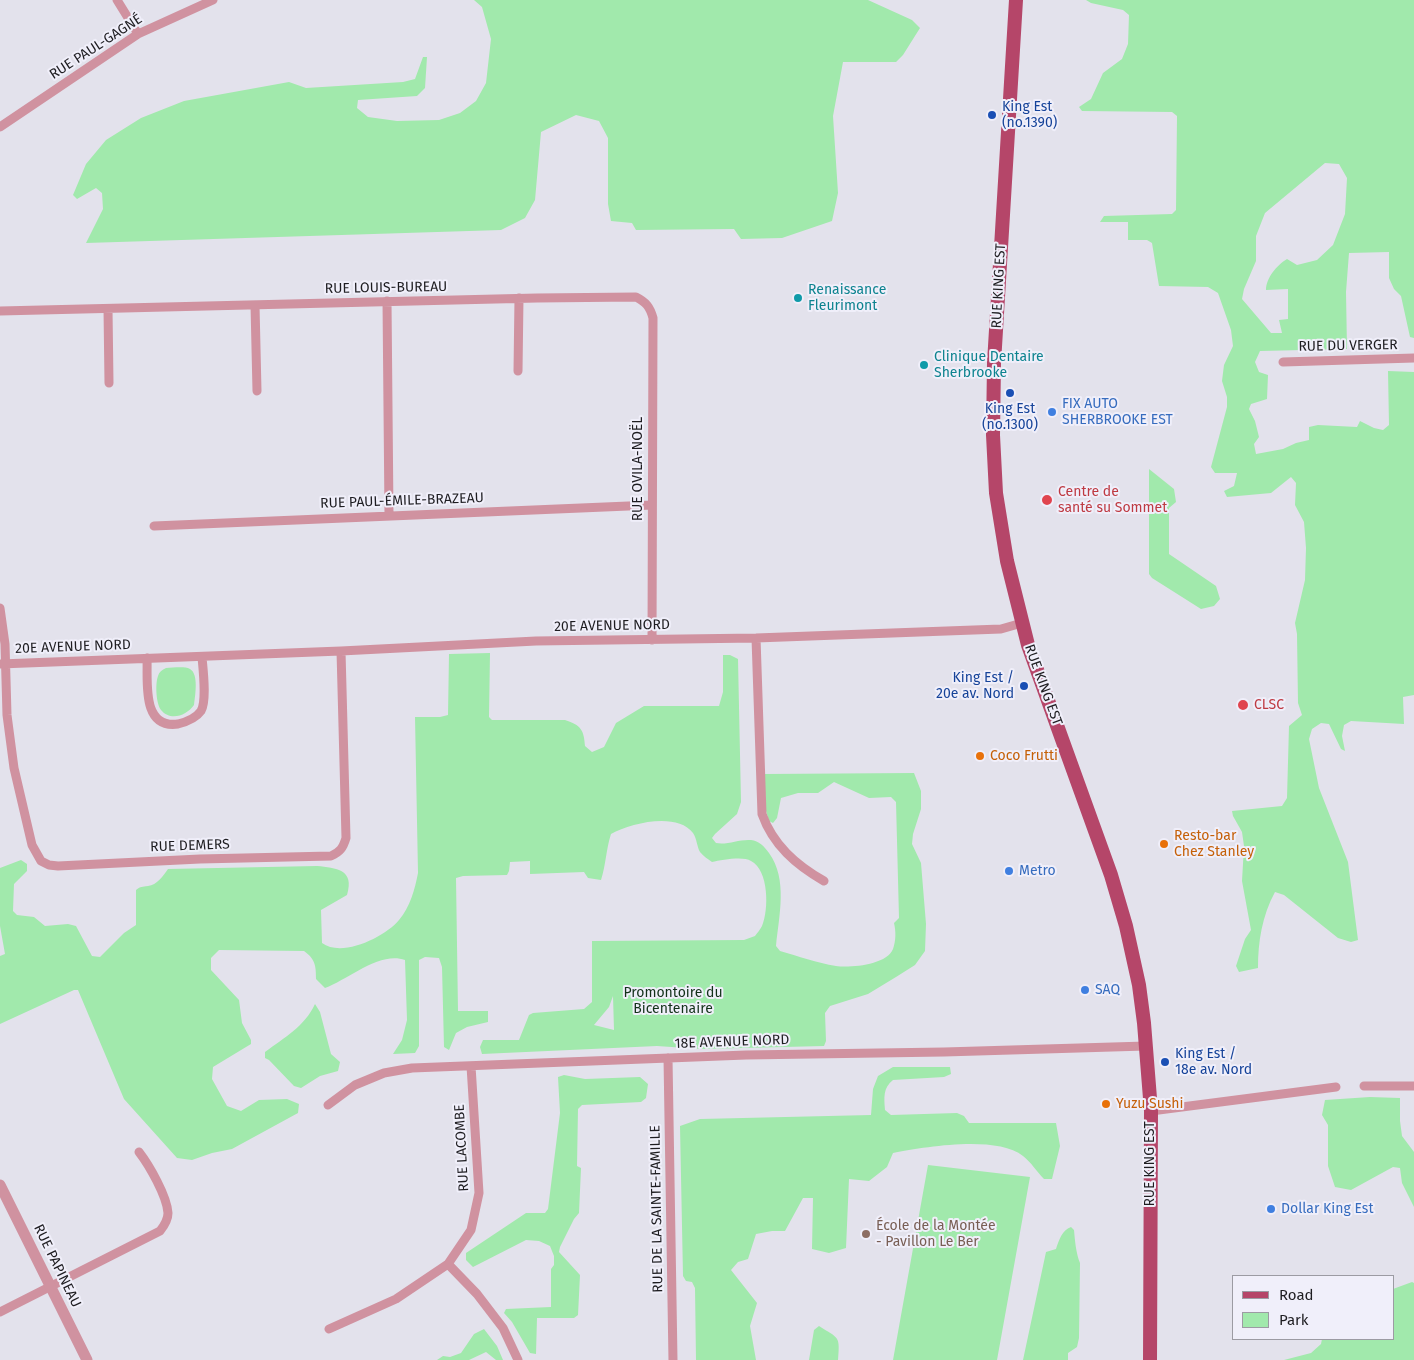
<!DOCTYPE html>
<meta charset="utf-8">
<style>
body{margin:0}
#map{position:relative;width:1414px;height:1360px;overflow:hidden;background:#e3e2ec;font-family:"Fira Sans",sans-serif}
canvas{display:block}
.legend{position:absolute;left:1232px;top:1275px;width:162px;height:65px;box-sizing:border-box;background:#f0effa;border:1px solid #9c9ba3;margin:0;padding:6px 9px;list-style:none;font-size:15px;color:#1e1d21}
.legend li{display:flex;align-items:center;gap:10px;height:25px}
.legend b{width:25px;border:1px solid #9c9ba3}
</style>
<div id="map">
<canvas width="1414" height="1360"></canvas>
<ul class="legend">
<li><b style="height:6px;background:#b54669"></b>Road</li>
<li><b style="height:14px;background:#a1e9ac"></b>Park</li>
</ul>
</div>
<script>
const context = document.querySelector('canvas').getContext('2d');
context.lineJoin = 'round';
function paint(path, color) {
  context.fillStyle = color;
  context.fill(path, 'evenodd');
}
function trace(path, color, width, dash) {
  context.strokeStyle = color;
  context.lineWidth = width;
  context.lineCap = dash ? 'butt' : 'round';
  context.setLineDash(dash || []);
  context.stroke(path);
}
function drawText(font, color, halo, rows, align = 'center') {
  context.font = font + ' "Fira Sans",sans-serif';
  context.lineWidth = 4;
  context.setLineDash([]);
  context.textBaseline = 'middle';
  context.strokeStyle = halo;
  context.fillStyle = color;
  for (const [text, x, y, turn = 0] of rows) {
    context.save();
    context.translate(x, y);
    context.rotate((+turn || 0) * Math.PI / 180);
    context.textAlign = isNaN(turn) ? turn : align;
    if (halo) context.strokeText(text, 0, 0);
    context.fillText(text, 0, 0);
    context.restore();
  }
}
paint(new Path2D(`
 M 474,0 L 868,0 L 912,20 L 920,28 L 903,55 L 896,62 L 843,62 L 833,116 L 838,193 L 832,221 L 782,238 L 741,239 L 734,229 L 636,230 L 632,223 L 611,221 L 608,204 L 608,138 L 599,121 L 576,115 L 541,132 L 535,200 L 525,218 L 501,230 L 86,243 L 103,209 L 102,193 L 96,188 L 77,199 L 73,195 L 86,164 L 106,140 L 141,118 L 184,101 L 289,82 L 306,88 L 403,82 L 415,79 L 423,57 L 427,57 L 425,88 L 417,96 L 358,100 L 357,108 L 368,117 L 397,121 L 439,120 L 460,113 L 476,101 L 486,83 L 491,39 L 482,7 Z
 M 1086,0 L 1414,0 L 1414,338 L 1410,337 L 1401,296 L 1394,289 L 1389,278 L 1389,252 L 1349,253 L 1346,292 L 1347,349 L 1260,351 L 1255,362 L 1259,372 L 1268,375 L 1267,399 L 1251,404 L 1249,409 L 1255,421 L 1259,437 L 1254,444 L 1256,454 L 1283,449 L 1296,443 L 1309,440 L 1309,427 L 1318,425 L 1357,427 L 1360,421 L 1374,428 L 1383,430 L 1389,425 L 1388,371 L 1414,372 L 1414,695 L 1403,697 L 1404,724 L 1351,721 L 1344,725 L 1342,736 L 1345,751 L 1341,749 L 1329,724 L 1321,723 L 1312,729 L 1309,739 L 1319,788 L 1348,862 L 1358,940 L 1351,942 L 1338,938 L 1284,895 L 1275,892 C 1262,916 1258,942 1258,968 L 1239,972 L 1236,966 L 1245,939 L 1251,930 L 1242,881 L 1244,846 L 1242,832 L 1233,816 L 1232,811 L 1282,806 L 1287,798 L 1289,726 L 1302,715 L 1298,703 L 1297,634 L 1295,623 L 1305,580 L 1306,548 L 1304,522 L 1295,505 L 1296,483 L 1291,477 L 1271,493 L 1227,497 L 1224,491 L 1234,486 L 1237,473 L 1215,473 L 1211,467 L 1227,407 L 1227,397 L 1222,381 L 1224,365 L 1233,346 L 1231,330 L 1218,293 L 1208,287 L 1159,286 L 1152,243 L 1147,240 L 1128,240 L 1128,222 L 1100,222 L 1104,216 L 1172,214 L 1176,210 L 1177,116 L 1172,112 L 1082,111 L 1079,107 L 1091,99 L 1103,73 L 1122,59 L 1128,44 L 1129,15 L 1123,10 L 1091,3 ZM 1325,163 L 1339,164 L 1347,178 L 1345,214 L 1333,245 L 1317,260 L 1297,265 L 1287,259 C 1277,265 1266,278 1266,290 L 1288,289 L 1288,319 L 1279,320 L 1282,333 L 1271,333 L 1242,299 L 1244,289 L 1256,261 L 1256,236 L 1265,213 Z
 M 1149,469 L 1174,489 L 1176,502 L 1169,508 L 1169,554 L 1216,586 L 1220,599 L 1214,606 L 1201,609 L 1152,578 L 1149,574 Z
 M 490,653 L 489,717 L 492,720 L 565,720 C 581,725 584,730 585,746 L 592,752 L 604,747 L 616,723 L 644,706 L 719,706 L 723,692 L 723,655 L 730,655 L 738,659 L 741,802 L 737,814 L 715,834 L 712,838 L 716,843 C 728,845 739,839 751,840 C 759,841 764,846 769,853 C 788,879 779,916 776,946 L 780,951 C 798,956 817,963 836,966 C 850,968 887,965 893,949 C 896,940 896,932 894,923 L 899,918 L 896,802 L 891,797 L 869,798 L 834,782 L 818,793 L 798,793 L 781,798 L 777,818 L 773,823 L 769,821 L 766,811 L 764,774 L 914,773 L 921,791 L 921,809 L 913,834 L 912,844 L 921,863 L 926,924 L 925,951 L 915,965 L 896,977 L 868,994 L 830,1006 L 825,1013 L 826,1041 L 824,1046 L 701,1049 L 657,1046 L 482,1054 L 480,1047 L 483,1040 L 519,1040 L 529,1015 L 533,1013 L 584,1009 L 592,1002 L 592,941 L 744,940 L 755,936 C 757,933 760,930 762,926 C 769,910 769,870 751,861 C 743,856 722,860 712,862 C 708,859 703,856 700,852 C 697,847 697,839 693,833 C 677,812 631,823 611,834 C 606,849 606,865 601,880 L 588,878 L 584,872 L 530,874 L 530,861 L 510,862 L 509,871 L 507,875 L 463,876 L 456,878 L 458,1011 L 488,1011 L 488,1022 L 467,1027 L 456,1033 L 449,1050 L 444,1047 L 442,967 L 439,958 L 425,957 L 419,960 L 419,1046 L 415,1053 L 393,1054 L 402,1040 L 407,1020 L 405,960 C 380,951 349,979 325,988 L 316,979 C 316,965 315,959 304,951 L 219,950 L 211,958 L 211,970 L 239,1000 L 242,1023 L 251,1040 L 251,1044 L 213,1067 L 212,1079 L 227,1106 L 241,1111 L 259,1100 L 287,1099 L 299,1104 L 298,1113 L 232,1149 L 212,1153 L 192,1160 L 177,1158 L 124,1099 L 78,990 L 74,990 L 0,1024 L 0,956 L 5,954 L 0,926 L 0,868 L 21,860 L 27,864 L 27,871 L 14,884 L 13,911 L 17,915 L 34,917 L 45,926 L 68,924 L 76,926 L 92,956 L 100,957 L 124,933 L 136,925 L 136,890 C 141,886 142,887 148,886 C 157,885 163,876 168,869 L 317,866 C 336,868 355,869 347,895 L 321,910 L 322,943 C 342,958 385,937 399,920 C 410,907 415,889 418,873 L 415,717 L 440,717 L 448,715 L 449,654 ZM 613,996 L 614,1030 L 594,1025 L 609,1007 Z
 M 166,668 C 173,668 184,666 190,669 C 199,674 195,696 194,705 C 187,715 171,722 161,710 C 156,704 155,684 158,676 C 159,672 162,670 166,668 Z
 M 315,1004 L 320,1012 L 331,1054 L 340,1062 L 338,1071 L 320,1076 L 301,1088 L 294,1086 L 269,1060 L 265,1058 L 265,1052 C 284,1038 305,1026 315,1004 Z
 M 893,1067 L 950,1067 L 951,1074 L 944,1077 L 893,1080 C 883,1088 884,1097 885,1110 L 891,1115 L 957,1113 L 964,1116 L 969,1123 L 1056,1123 L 1060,1146 L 1052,1179 L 1044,1179 C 1037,1172 1031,1162 1023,1156 C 996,1135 925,1147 893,1153 L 887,1167 L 869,1181 L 849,1179 L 846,1248 L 829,1253 L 812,1249 L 813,1198 L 803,1198 L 785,1231 L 772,1231 L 756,1234 L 748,1259 L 738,1262 L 731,1270 L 757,1303 L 750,1326 L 756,1360 L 696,1360 L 695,1288 L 692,1282 L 686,1281 L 683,1276 L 680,1126 L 700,1119 L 871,1115 L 873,1089 L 878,1076 Z
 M 564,1075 L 585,1079 L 640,1077 L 648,1084 L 646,1098 L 641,1102 L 582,1105 L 578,1109 L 577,1166 L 581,1168 L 579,1213 L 574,1219 L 560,1247 L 559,1252 L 580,1275 L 578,1315 L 574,1318 L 537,1318 L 536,1354 L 530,1353 L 512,1322 L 504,1313 L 506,1309 L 551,1307 L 551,1269 L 554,1265 L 554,1256 L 550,1246 L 539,1241 L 526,1240 L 473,1267 L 466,1260 L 466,1253 L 526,1213 L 545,1213 L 548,1209 L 560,1113 L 558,1077 Z
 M 1370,1097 L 1400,1098 L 1400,1121 L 1402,1136 L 1414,1152 L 1414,1207 L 1402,1183 L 1400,1168 L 1393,1167 L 1351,1190 L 1335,1187 L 1328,1166 L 1328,1125 L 1322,1115 L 1325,1100 Z
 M 928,1165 L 1030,1177 L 997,1360 L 893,1360 Z
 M 1071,1227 L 1074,1230 C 1075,1241 1076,1253 1080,1263 L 1079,1338 L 1077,1347 L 1068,1353 L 1068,1360 L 1023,1360 L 1046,1252 L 1056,1249 C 1059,1240 1062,1230 1071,1227 Z
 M 1412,1282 L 1414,1283 L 1414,1360 L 1284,1360 L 1311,1353 L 1321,1344 L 1322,1339 L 1393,1339 L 1393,1289 Z
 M 819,1326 C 839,1339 840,1335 838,1360 L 809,1360 L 814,1330 Z
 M 484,1329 L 497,1346 L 503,1360 L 496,1360 L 486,1352 L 469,1360 L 437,1360 L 443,1356 L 450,1357 L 461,1353 L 474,1334 Z`), '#a1e9ac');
trace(new Path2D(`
 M 117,0 L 138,34
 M 0,127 L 138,34 L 213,0
 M 387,301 L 389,515
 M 255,305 L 257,391
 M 108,309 L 109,383
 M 0,311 L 537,298 L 636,297 C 646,302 650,307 653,318 L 652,640
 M 1283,362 L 1414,358
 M 518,371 L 519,298
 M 154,526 L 652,505
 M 0,608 L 5,644 L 7,715 L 14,768 L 32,845 L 41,861 L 49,865 L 58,866 L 200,859 L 331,856 C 340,852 343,848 346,838 L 341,651
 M 756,638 L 762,814 C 773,845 796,865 824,881
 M 147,658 C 148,681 141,729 178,724 C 186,722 196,718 201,711 C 207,701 203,669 202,657
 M 0,664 L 341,651 L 536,641 L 756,638 L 1001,629 L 1022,623
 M 668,1058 L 673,1360
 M 1364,1086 L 1414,1086
 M 328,1105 L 355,1085 L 384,1073 L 412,1068 L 746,1055 L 944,1052 L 1146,1046
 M 1151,1111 L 1336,1087
 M 448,1264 L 477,1294 L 503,1328 L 518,1360
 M 0,1312 L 160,1231 C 164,1226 168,1220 168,1213 C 167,1196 149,1165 139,1152
 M 329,1329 L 396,1299 L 448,1264 L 471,1230 L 479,1193 L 471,1066`), '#d092a0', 9);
trace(new Path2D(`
 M 0,1185 L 87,1360`), '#d092a0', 11);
trace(new Path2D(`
 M 1016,0 L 994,363 L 993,435 L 996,493 L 1007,561 L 1028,645 L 1111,875 L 1126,926 L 1139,985 L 1144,1023 L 1151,1111 L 1150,1360`), '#b54669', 14);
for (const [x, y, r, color] of [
 [992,115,5,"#1a4fb4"],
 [798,298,5,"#0f9aa8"],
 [924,365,5,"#0f9aa8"],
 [1010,393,5,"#1a4fb4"],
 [1052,412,5,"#3f7fe0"],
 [1047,500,6,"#e0444e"],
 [1024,686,5,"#1a4fb4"],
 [1243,705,6,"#e0444e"],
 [980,756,5,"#e8710a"],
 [1164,844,5,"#e8710a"],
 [1009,871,5,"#3f7fe0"],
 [1085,990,5,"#3f7fe0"],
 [1165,1062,5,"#1a4fb4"],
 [1106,1104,5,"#e8710a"],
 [1271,1209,5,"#3f7fe0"],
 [866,1234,5,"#8d6e63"]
]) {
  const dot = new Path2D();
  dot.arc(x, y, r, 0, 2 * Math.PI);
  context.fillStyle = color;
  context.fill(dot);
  trace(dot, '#f0effa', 2);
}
drawText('14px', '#1e1d21', '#f0effa', [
 ["RUE PAUL-GAGNÉ",96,47,-33],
 ["RUE KING EST",999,286,-87],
 ["RUE LOUIS-BUREAU",386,288,-1],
 ["RUE DU VERGER",1348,346,-1],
 ["RUE OVILA-NOËL",638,469,-90],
 ["RUE PAUL-ÉMILE-BRAZEAU",402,501,-2],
 ["20E AVENUE NORD",612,626,-1],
 ["20E AVENUE NORD",73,647,-2],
 ["RUE KING EST",1043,685,70],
 ["RUE DEMERS",190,846,-2],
 ["18E AVENUE NORD",732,1042,-2],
 ["RUE LACOMBE",462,1148,-93],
 ["RUE KING EST",1150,1164,-90],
 ["RUE DE LA SAINTE-FAMILLE",657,1209,-91],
 ["RUE PAPINEAU",57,1266,64]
]);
drawText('14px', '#164399', '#f0effa', [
 ["King Est",1002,107],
 ["(no.1390)",1002,123],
 ["King Est",1010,409,"center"],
 ["(no.1300)",1010,425,"center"],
 ["King Est /",1014,678,"right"],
 ["20e av. Nord",1014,694,"right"],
 ["King Est /",1175,1054],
 ["18e av. Nord",1175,1070]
], 'left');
drawText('14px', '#0d838f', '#f0effa', [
 ["Renaissance",808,290],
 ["Fleurimont",808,306],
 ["Clinique Dentaire",934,357],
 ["Sherbrooke",934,373]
], 'left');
drawText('14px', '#366cbe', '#f0effa', [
 ["FIX AUTO",1062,404],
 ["SHERBROOKE EST",1062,420],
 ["Metro",1019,871],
 ["SAQ",1095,990],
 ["Dollar King Est",1281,1209]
], 'left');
drawText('14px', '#be3a42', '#f0effa', [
 ["Centre de",1058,492],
 ["santé su Sommet",1058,508],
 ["CLSC",1254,705]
], 'left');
drawText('14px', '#c56008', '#f0effa', [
 ["Coco Frutti",990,756],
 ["Resto-bar",1174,836],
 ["Chez Stanley",1174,852],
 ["Yuzu Sushi",1116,1104]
], 'left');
drawText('14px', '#123119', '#f0effa', [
 ["Promontoire du",673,993],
 ["Bicentenaire",673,1009]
]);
drawText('14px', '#785e54', '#f0effa', [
 ["École de la Montée",876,1226],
 ["- Pavillon Le Ber",876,1242]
], 'left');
</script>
